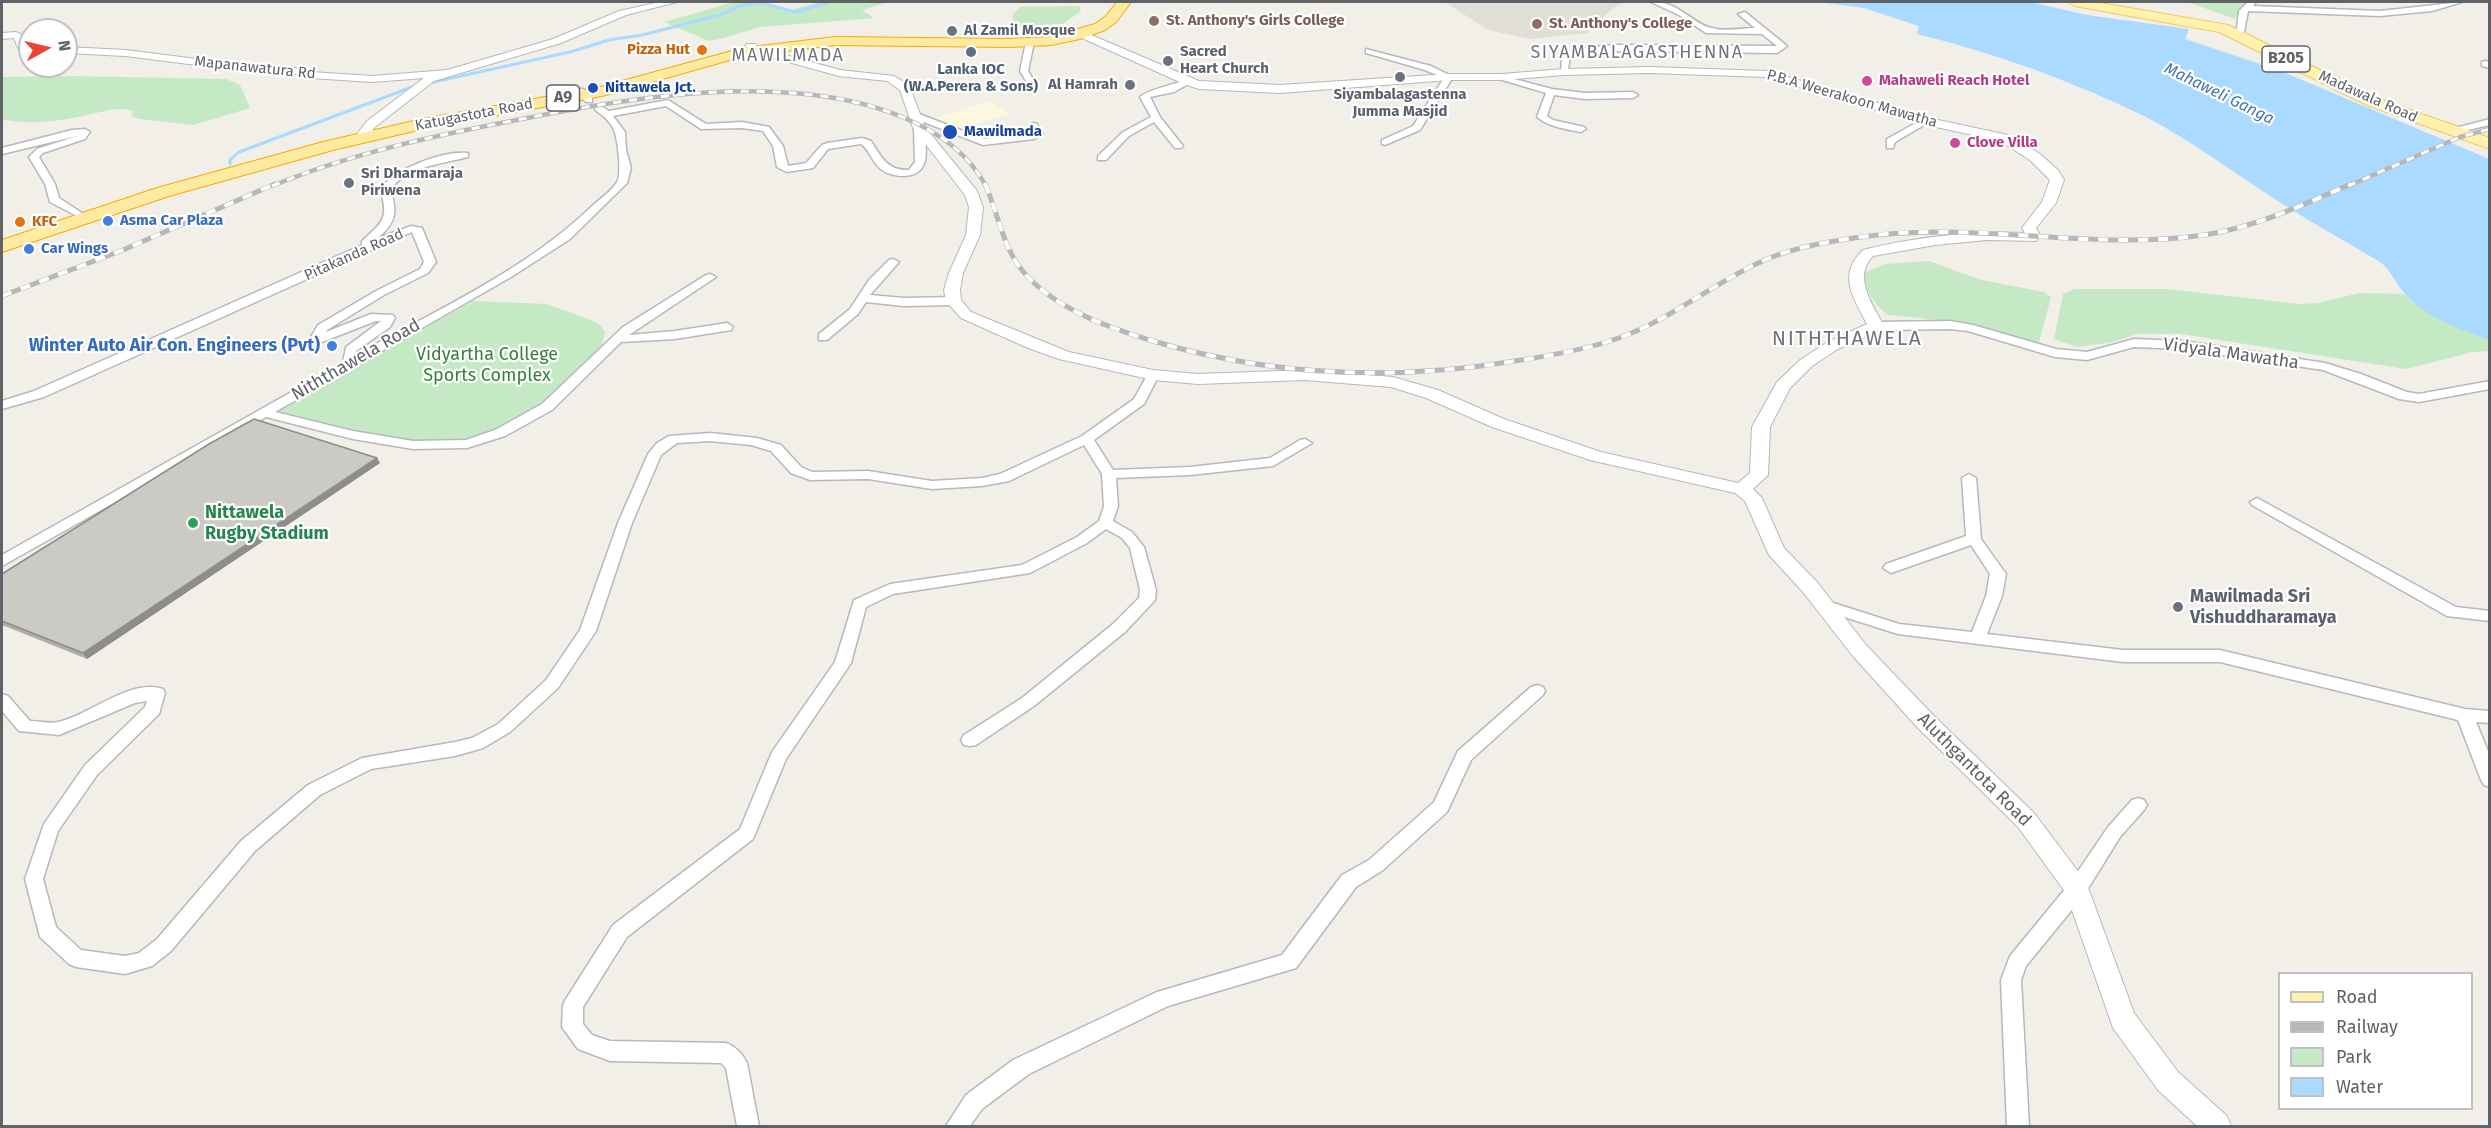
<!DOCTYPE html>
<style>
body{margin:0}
#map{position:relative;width:2491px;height:1128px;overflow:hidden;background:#f1efe8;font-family:"Fira Sans",sans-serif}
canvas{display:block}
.frame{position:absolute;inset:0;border:3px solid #5f6368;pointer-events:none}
.legend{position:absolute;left:2278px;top:972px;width:195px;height:138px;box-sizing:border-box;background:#fff;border:2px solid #bfc1c3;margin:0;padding:8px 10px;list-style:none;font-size:18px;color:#5f6368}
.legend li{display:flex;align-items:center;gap:12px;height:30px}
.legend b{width:30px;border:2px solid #bfc1c3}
.north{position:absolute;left:18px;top:18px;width:60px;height:60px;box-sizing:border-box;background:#fff;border:2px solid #bfc1c3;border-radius:50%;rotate:82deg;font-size:16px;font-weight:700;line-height:24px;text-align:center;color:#5f6368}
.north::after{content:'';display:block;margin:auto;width:21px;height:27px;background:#ea4335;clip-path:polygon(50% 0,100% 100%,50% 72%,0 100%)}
</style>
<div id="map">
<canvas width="2491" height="1128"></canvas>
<div class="frame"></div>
<ul class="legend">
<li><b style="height:8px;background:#fff2af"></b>Road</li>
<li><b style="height:8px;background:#b6b7b8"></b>Railway</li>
<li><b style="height:16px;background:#c5e8c5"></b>Park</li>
<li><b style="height:16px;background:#aadaff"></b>Water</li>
</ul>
<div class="north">N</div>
</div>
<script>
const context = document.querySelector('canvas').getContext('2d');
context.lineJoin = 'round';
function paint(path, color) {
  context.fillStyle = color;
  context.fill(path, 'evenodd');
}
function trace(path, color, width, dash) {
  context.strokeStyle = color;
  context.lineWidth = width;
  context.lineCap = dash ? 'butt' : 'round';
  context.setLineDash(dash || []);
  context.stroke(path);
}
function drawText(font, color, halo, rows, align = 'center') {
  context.font = font + ' "Fira Sans",sans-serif';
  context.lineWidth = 4.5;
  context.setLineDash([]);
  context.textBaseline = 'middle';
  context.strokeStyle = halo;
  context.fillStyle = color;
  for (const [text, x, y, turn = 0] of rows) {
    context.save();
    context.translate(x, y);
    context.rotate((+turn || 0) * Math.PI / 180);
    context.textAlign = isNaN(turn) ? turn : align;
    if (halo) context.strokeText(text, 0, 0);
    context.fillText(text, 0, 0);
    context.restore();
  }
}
paint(new Path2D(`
 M 991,101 L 1010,114 L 956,130 L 934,118 Z`), '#fef7e0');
paint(new Path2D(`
 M 1445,2 L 1624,2 L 1613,8 L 1587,33 L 1531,39 L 1488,30 Z`), '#e1ded6');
paint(new Path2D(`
 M 734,2 L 761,3 L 787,11 L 819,2 L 885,3 L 862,10 L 874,18 L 760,27 L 724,38 L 709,41 L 664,22 Z
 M 2188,2 L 2247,2 L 2235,19 Z
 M 1079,6 L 1081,11 L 1063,24 L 1012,26 L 1013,14 L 1020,7 Z
 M 69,76 L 226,79 L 240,85 L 250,108 L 193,125 L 140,119 L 131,116 L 134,111 C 116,105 96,114 78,117 C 52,122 26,125 2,119 L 2,77 Z
 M 1929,261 L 1981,280 L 2044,292 L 2051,297 L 2039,342 L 2025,341 L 1972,323 L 1888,315 C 1875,306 1865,289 1863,273 L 1885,264 Z
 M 2074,289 L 2167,289 L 2300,304 L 2318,303 L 2360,293 L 2404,294 L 2414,303 L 2445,320 L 2489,340 L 2490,351 L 2472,352 L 2406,369 L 2181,334 L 2137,334 L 2113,342 L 2077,347 L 2054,339 L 2063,294 Z
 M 473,301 L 547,304 L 598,323 L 605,332 L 602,345 L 592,359 L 568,385 L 530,413 L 502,427 L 465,442 L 403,441 L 277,412 Z`), '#c5e8c5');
paint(new Path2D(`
 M 1819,2 L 2030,2 L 2087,15 L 2189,29 L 2185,39 L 2281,71 L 2489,159 L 2489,340 C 2462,330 2426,317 2406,295 C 2395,284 2393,272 2380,262 C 2342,239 2303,218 2267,194 C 2226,167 2187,138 2144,116 C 2072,81 1995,53 1917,34 L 1919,26 L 1864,8 Z`), '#aadaff');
trace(new Path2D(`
 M 429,83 L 570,52 L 609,40 L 642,35 L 720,15 L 743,5 L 761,3 L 796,12 L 829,2
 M 230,164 L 230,160 L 239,152 L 420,84`), '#aadaff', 3);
const minor = new Path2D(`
 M 1651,2 C 1678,0 1692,24 1712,28 C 1724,32 1742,28 1755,28 L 1738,14 L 1745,12 L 1787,46 L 1777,53 L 1614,51 L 1570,57 L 1567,74 L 1561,74 L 1562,56 L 1577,49 L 1614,45 L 1777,46 L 1762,34 L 1706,33 L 1679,15 Z
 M 2248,2 L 2256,2 L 2253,6 L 2380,11 L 2462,2 L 2432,11 L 2380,16 L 2248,11 L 2244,32 L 2231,34 L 2231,30 L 2237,29 L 2239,11 Z
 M 1030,39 L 1034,42 L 1028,71 L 1033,79 L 1029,82 L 1026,81 L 1020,71 L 1026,42 Z
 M 1366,49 L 1431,66 L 1453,77 L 1420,130 L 1385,145 L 1382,144 L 1382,140 L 1413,126 L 1444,78 L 1425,70 L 1366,53 Z
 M 2485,61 L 2490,62 L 2490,68 L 2482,66 L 2482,62 Z
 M 1499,75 L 1552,89 L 1585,93 L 1633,92 L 1638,95 L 1633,98 L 1585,99 L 1554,95 L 1547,116 L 1553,120 L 1584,127 L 1586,129 L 1581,132 C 1566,129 1549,127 1537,117 L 1546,93 L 1499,79 Z
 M 1185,80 L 1192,82 L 1174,92 L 1150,97 L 1160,117 L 1183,146 L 1181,148 L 1175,148 L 1154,122 L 1129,136 L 1106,160 L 1098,160 L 1098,156 L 1123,132 L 1151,117 L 1140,97 C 1147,90 1173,85 1185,80 Z
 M 577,89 L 583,89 L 592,98 L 592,102 L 586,102 L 577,93 Z
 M 668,100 L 706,124 L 742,122 L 769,127 L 783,146 L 788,166 L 806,163 L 822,145 L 827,143 L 862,138 L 871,141 C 881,157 888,171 909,170 L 915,162 L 914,128 L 919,125 L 924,128 C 926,148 932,175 904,176 C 896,176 888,174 882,170 C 872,163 870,150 861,144 L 828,149 L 813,168 L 787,172 L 777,167 L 773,146 L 763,131 L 742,128 L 701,129 L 666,106 L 613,116 L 625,132 L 626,150 L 631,168 L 627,183 L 570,239 L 511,277 L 275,412 L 353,431 L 413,441 L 466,440 L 495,430 L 542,404 L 623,327 L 706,275 L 710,274 L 716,277 L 629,335 L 675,331 L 727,323 L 733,327 L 731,330 L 675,339 L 621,342 L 552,410 L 505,436 L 467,448 L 413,449 L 353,439 L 266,417 L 2,566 L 2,555 L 343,363 L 346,347 L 381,321 L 376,321 L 322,342 L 311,337 L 318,325 L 376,291 L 420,269 L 424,262 L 412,232 L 44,397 L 2,409 L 2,401 L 34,391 L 362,245 L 362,241 C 384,221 389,218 380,189 C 395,169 443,150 468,153 L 468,157 C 441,164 409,166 390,189 C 398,213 396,222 378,238 L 411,226 L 422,228 L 436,262 L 428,273 L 384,295 L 327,330 L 326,332 L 371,314 L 393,315 L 395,318 L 390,327 L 356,351 L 356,355 C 435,311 524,271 590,208 C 598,200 611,192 617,182 C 622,174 618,143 615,133 C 613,124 603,115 595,110 L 595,106 L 601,106 L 609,111 Z
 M 914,112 L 984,139 L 1032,133 L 1029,126 L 1034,123 L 1037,124 L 1043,134 L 1034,139 L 983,145 L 911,117 L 909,115 Z
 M 1923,119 L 1931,121 L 1895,142 L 1893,148 L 1887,148 L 1887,139 Z
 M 2490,119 L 2490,125 L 2449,134 L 2444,131 Z
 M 72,130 L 85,129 L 90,132 L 85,139 L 43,153 L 39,157 L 55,184 L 59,198 L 82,213 L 77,216 L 50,202 L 45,184 L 29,157 L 37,149 L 77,136 L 2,154 L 2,148 Z
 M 893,259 L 899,262 L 870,295 L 904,298 L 954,297 L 960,301 L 954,305 L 904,306 L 866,302 L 858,314 L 827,340 L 819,340 L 819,334 L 850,309 L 869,280 L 889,260 Z
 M 1950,321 L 1973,325 L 2056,349 L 2087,352 L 2134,339 L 2183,341 L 2325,363 L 2361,374 L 2407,392 L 2419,394 L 2490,381 L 2490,389 L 2419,402 L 2399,399 L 2323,370 L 2183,349 L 2134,347 L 2087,360 L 2055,357 L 1968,331 L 1950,329 L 1876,330 L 1870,326 L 1876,322 Z
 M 1153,371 L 1159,375 L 1144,404 L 1094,440 L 1113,470 L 1190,467 L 1270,458 L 1300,440 L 1305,439 L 1312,443 L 1273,466 L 1190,475 L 1116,478 L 1118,506 L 1113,521 L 1132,532 L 1144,547 L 1156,590 L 1155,600 L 1125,632 L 1034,706 L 976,745 L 970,746 L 964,745 L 961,740 L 964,735 L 1022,698 L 1113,624 L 1139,598 L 1140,590 L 1130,548 L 1122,538 L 1106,529 L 1087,543 L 1030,573 L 893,594 L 866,607 L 851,663 L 786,759 L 753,839 L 627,937 L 583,1007 L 583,1024 L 592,1035 L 610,1041 L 726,1043 C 736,1047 742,1053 747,1063 L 759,1126 L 737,1126 L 726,1068 L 721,1063 L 610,1061 L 578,1049 L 562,1027 L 563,1005 L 566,999 L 613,925 L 740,829 L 772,752 L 835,662 L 854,600 L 890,584 L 1022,565 L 1077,537 L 1099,521 L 1104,506 L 1102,474 L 1084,445 L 1009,481 L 982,486 L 932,489 L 868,479 L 810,480 L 791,473 L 771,451 L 751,445 L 710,441 L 677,443 L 661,455 L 632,523 L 596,631 L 558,688 L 510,732 L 483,748 L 455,756 L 371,769 L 320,795 L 255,851 L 171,951 L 152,966 L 125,974 L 76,967 L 69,964 L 40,937 L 25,879 L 44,824 L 85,765 L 145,707 L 147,701 L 135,703 L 59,735 L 19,731 L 2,711 L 2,694 L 8,696 L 30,721 C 38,721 49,724 58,722 C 89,716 129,678 163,689 L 165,693 L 159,714 L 97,775 L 58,831 L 43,879 L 56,927 L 81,950 L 125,956 L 139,953 L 157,939 L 241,841 L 308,785 L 362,758 L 455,742 L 472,738 L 498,724 L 546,680 L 580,630 L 618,523 L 648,454 L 657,443 L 669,436 L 710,433 L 757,438 L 781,445 L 801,467 L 812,472 L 868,471 L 932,481 L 982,478 L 1000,474 L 1082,436 L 1134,399 L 1149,372 Z
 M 1969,474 L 1976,478 L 1981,539 L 2006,574 L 2002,596 L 1987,634 L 2123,650 L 2220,650 L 2465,709 L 2490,711 L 2490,723 L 2476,722 L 2490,756 L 2490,787 L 2484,785 L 2481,780 L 2458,720 L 2220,662 L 2123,662 L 1898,634 L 1819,609 L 1816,605 L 1819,601 L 1824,600 L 1899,624 L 1972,632 L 1986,596 L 1990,574 L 1971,545 L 1891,573 L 1883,568 L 1886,564 L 1966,536 L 1962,478 Z
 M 2257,498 L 2456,607 L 2490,611 L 2490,621 L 2447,616 L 2252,505 L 2250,502 Z
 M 1537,685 L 1543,687 L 1545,691 L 1543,695 L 1471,760 L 1447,812 L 1383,870 L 1356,887 L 1296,968 L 1168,1006 L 1029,1074 L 982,1109 L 970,1126 L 946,1126 L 966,1095 L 1013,1060 L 1157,992 L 1282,955 L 1342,875 L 1369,860 L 1434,802 L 1458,751 L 1531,687 Z
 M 2138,798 L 2144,800 L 2147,805 L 2144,810 L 2120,837 L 2084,895 L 2026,966 L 2021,980 L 2029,1126 L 2007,1126 L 2001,980 L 2010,956 L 2070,883 L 2108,827 L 2132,800 Z`);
const tertiary = new Path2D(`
 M 660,2 L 677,2 L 626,15 L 561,43 L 434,81 L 375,127 L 364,141 L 360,142 L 354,138 L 367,121 L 424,78 L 372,82 L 311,78 L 292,73 L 204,66 L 126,56 L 66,53 L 66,47 L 126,50 L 204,60 L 292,67 L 311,72 L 372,76 L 447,70 L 553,39 L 619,11 Z
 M 1075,28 L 1199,81 L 1280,85 L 1449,74 L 1502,74 L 1564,69 L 1649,67 L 1767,71 L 1929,118 L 2008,135 L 2040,154 L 2058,170 L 2064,180 L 2056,203 L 2036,228 L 2040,235 L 2036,241 L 1987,240 L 1935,245 L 1873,256 C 1852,277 1873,305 1884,326 L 1882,329 L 1838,349 L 1812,366 L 1790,388 L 1770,427 L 1768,475 L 1753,489 L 1762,498 L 1784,548 L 1817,582 L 1866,645 L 1933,715 L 2034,813 L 2086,882 L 2134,1013 L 2178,1072 L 2227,1116 L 2231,1126 L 2197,1126 L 2158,1090 L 2113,1028 L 2066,893 L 2018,827 L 1917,727 L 1852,655 L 1803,592 L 1769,555 L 1745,501 L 1735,493 L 1590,460 L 1492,427 L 1426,398 L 1391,387 L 1305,380 L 1198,384 L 1153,380 L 1059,359 L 1028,348 L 961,318 L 946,301 L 944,290 L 949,273 L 966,235 L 969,207 L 965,195 L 913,128 L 900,90 L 887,81 L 839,76 L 752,52 L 745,46 L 747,44 L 755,44 L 760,48 L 840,70 L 894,76 L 909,85 L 925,127 L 977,191 L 983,207 L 980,235 L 963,273 L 960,290 L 961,300 L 971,312 L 1069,352 L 1153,370 L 1198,374 L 1305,370 L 1393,377 L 1438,390 L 1504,419 L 1601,452 L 1738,483 L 1750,473 L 1752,427 L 1777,382 L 1800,360 L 1826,343 L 1867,324 C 1853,297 1837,275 1863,250 C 1916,237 1971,231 2025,233 L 2022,228 L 2042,202 L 2050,180 L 2030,160 L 2000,141 L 1922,124 L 1766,77 L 1649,73 L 1564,75 L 1502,80 L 1449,80 L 1280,93 L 1199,89 L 1184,84 L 1071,33 L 1071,29 Z
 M 16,32 L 26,37 L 28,44 L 30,45 L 30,51 L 18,48 L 14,38 L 2,39 L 2,33 Z`);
const primary = new Path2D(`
 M 2068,2 L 2095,2 L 2228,25 L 2379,99 L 2490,138 L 2490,149 L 2367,105 L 2219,32 L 2075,6 Z`);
const trunk = new Path2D(`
 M 1117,2 L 1131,2 L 1116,22 L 1105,30 L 1080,39 L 1051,45 L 1010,47 L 835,45 L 744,56 L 602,96 L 418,130 L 333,150 L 169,196 L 2,252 L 2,240 L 157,188 L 323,142 L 418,120 L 600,87 L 743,48 L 835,37 L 1010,39 L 1051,37 L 1095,24 L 1106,16 Z`);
trace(minor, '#b5b8bc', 3);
trace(tertiary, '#b5b8bc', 2);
trace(primary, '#f2c960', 2);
trace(trunk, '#f9ab00', 2);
paint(minor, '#fff');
paint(tertiary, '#fff');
paint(primary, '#fff2af');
paint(trunk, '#feeaa1');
const railFar1 = new Path2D(`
 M 272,186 C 352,153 437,135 522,119 C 608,102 705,86 793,93 C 862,98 951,121 986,186
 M 2348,186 L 2460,137 L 2490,129`);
const rail = new Path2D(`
 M 985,184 C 1000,217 1002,251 1029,278 C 1061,311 1110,328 1153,341 C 1271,376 1394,381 1515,361 C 1549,356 1584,350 1616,339 C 1666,322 1707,288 1754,265 C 1786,249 1820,243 1854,238 C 1972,219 2087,252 2204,235 C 2256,227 2303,205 2351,184
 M 2,296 L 123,250 L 275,184`);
trace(railFar1, '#b6b7b8', 4.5);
trace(rail, '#b6b7b8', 5);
trace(railFar1, '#fff', 3, [8]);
trace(rail, '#fff', 4, [10]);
paint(new Path2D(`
 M 380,463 L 87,659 L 2,625 L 2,574 Z`), '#afaea9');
paint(new Path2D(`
 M 377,458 L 380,463 L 87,659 L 83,653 Z`), '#8f8d8a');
const building = new Path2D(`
 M 254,419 L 377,458 L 83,653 L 2,621 L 2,574 L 209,444 Z`);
paint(building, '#cccac5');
trace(building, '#8f8d8a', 1.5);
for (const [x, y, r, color] of [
 [1154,21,6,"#8d6e63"],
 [1537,24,6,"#8d6e63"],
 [952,31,6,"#6b7280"],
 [702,50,6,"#e8710a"],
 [971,52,6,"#5c6f8a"],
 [1168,61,6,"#6b7280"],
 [1400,77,6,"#6b7280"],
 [1867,81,6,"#d1479c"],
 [1130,85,6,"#6b7280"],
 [593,88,6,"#1a4fb4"],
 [950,132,8,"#1a4fb4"],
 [1955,143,6,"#d1479c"],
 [349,183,6,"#6b7280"],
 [108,221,6,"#3f7fe0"],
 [20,222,6,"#e8710a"],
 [29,249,6,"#3f7fe0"],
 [332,346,6,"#3f7fe0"],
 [193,523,6,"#2e9e5b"],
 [2178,607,6,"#6b7280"]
]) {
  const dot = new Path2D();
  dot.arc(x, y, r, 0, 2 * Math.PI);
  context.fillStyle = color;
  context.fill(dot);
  trace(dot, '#fff', 2);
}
drawText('bold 15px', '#785e54', '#fff', [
 ["St. Anthony's Girls College",1166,21],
 ["St. Anthony's College",1549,24]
], 'left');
drawText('bold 15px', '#5b616d', '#fff', [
 ["Al Zamil Mosque",964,31],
 ["Sacred",1180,52],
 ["Heart Church",1180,69],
 ["Al Hamrah",1118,85,"right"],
 ["Siyambalagastenna",1400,95,"center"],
 ["Jumma Masjid",1400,112,"center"],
 ["Sri Dharmaraja",361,174],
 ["Piriwena",361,191]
], 'left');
drawText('bold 15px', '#c56008', '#fff', [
 ["Pizza Hut",690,50],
 ["KFC",32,222,"left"]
], 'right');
drawText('15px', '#5f6368', '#fff', [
 ["Mapanawatura Rd",255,68,6],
 ["Madawala Road",2368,97,24],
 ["P.B.A Weerakoon Mawatha",1852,99,16],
 ["Katugastota Road",474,115,-11],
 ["Pitakanda Road",354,255,-24]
]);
drawText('bold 15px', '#4e5e75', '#fff', [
 ["Lanka IOC",971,70],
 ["(W.A.Perera & Sons)",971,87]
]);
drawText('bold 15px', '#b23c85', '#fff', [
 ["Mahaweli Reach Hotel",1879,81],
 ["Clove Villa",1967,143]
], 'left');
drawText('bold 15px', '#164399', '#fff', [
 ["Nittawela Jct.",605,88],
 ["Mawilmada",964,132]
], 'left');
drawText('bold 15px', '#366cbe', '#fff', [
 ["Asma Car Plaza",120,221],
 ["Car Wings",41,249]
], 'left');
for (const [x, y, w] of [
 [2286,59,48],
 [563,98,33]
]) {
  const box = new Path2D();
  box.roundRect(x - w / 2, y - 13, w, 26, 4.5);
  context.fillStyle = '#fff';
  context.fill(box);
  trace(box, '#5f6368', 1.5);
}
drawText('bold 16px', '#5f6368', null, [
 ["B205",2286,59],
 ["A9",563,98]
]);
drawText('italic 16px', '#4174aa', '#fff', [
 ["Mahaweli Ganga",2219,94,26]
]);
context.letterSpacing = '1.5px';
drawText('18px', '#70757a', '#fff', [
 ["SIYAMBALAGASTHENNA",1637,53],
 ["MAWILMADA",788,56]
]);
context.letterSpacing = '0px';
drawText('bold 18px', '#366cbe', '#fff', [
 ["Winter Auto Air Con. Engineers (Pvt)",320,346]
], 'right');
drawText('18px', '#5f6368', '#fff', [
 ["Vidyala Mawatha",2231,354,8],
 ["Niththawela Road",356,360,-30],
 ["Aluthgantota Road",1974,770,45]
]);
drawText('18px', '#348238', '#fff', [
 ["Vidyartha College",487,355],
 ["Sports Complex",487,376]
]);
drawText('bold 18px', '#27864d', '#fff', [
 ["Nittawela",205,513],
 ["Rugby Stadium",205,534]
], 'left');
drawText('bold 18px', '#5b616d', '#fff', [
 ["Mawilmada Sri",2190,597],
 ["Vishuddharamaya",2190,618]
], 'left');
context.letterSpacing = '1.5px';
drawText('21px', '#70757a', '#fff', [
 ["NITHTHAWELA",1847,339]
]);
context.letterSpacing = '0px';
</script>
